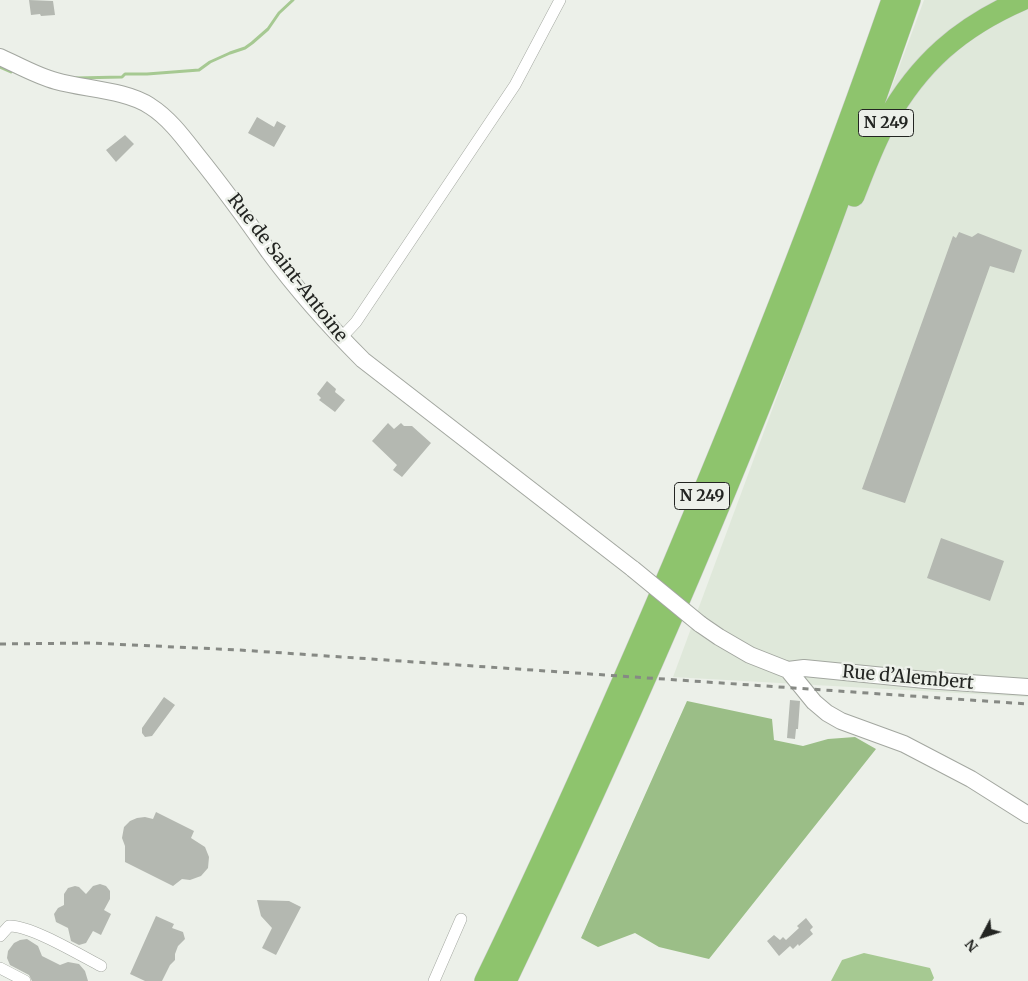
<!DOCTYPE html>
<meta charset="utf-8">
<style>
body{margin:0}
#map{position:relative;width:1028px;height:981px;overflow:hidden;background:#ecf0e9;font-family:Merriweather,serif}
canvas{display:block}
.north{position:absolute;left:958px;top:911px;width:50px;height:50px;-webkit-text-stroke:4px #ecf0e9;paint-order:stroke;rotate:230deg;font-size:14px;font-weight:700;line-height:20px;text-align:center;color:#232522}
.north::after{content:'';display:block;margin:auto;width:18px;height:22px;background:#232522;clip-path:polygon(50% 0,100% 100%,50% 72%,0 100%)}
</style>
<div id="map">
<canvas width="1028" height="981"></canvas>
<div class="north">N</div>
</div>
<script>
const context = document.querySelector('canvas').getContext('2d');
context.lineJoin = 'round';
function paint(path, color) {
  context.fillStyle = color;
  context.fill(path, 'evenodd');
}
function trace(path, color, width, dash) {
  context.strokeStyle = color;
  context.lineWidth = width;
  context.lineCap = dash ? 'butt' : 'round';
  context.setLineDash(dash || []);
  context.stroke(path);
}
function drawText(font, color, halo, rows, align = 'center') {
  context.font = font + ' Merriweather,serif';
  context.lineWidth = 5;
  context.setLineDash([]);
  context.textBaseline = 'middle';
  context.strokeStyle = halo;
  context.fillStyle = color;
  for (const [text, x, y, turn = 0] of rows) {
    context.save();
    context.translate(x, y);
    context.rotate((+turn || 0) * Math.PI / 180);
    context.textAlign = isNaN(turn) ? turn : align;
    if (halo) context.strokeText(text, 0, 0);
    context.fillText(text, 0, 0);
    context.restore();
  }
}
paint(new Path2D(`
 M 924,0 L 1028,0 L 1028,697 L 673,677 Z`), '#dfe8da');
paint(new Path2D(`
 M 687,701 L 772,719 L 774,740 L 803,746 L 828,739 L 855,737 L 876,749 L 709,959 L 659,947 L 635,933 L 598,947 L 581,938 Z`), '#9bbe87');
paint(new Path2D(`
 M 864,953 L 930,968 L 934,978 L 932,981 L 831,981 L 842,960 Z`), '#a6c992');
trace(new Path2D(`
 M 0,67 L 11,72
 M 76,78 L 122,77 L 125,74 L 147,74 L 199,70 L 210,62 L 230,53 L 245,48 L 252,43 L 268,29 L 279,13 L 293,0`), '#a6c992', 3);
paint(new Path2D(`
 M 29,0 L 53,1 L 55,15 L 41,16 L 40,14 L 31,15 Z
 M 257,117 L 274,127 L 277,121 L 286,126 L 274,147 L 248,133 Z
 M 125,135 L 134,144 L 116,162 L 106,150 Z
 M 959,232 L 972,237 L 978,233 L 1022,250 L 1014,273 L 990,266 L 905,503 L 862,489 L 953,236 L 956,238 Z
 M 327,381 L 336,389 L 335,392 L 345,400 L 335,412 L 319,400 L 321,398 L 317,394 Z
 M 388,423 L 394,429 L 401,423 L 404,426 L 412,426 L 431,443 L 402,477 L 393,470 L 397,465 L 372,441 Z
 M 941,538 L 1004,561 L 990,601 L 927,578 Z
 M 164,697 L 175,705 L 152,736 L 145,737 L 142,733 L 142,728 Z
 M 790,700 L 800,701 L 798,729 L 796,729 L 795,739 L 787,738 Z
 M 156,812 L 194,831 L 191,838 L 205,847 L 209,857 L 208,868 L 201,876 L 190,880 L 182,879 L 173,886 L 125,862 L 125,846 L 122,838 L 124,827 L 130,821 L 137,818 L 145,817 L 153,819 Z
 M 100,884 L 106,886 L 110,891 L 110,899 L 104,910 L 111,914 L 101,935 L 93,931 L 86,943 L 79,945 L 71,941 L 68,928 L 56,922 L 54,914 L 58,908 L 64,905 L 64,894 L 68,888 L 75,886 L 79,887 L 86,894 L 93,886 Z
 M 257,900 L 289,901 L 301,907 L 276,955 L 262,948 L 272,928 L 261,916 Z
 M 156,916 L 174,924 L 172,928 L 183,932 L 185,939 L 178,946 L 175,954 L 175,960 L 170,965 L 162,981 L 145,981 L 130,974 Z
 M 806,918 L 813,927 L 810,930 L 813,934 L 799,946 L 798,944 L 793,949 L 790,946 L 779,956 L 767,941 L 774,935 L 780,940 L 783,937 L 786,940 L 799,928 L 797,926 Z
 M 27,939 L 38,946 L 42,956 L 60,965 L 68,962 L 79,964 L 85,971 L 88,981 L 32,981 L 29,975 L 10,965 L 7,958 L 8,951 L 14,943 L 20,940 Z`), '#b4b8b1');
const street = new Path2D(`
 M 341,338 L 356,322 L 515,85 L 560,0
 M 0,936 L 9,926 C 30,925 80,955 101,966
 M 0,968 L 25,981
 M 434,981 L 461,919`);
const secondary = new Path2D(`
 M 0,57 C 18,65 37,76 56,81 C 84,89 126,90 150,106 C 169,118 183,137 197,155 C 222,186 246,219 269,252 C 297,290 329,326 363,360 L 633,569
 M 700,624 L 719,637 L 750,655 L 788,670 L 814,702 L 827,713 L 841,721 L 904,744 L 971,779 L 1028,815
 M 788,670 L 804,668 L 925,680 L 1028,687`);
const highway = new Path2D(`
 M 854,196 C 864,171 873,145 886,122 C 919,63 960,27 1022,0
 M 485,981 C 552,843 614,703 674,562 C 752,377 826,190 892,0
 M 506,981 C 614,755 716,525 805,291 C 842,195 876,97 910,0`);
trace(street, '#a3a7a0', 12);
trace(secondary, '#a3a7a0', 18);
trace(highway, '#cacbca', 22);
trace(street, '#fff', 11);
trace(secondary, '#fff', 16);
trace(highway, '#8ec46d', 21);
trace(new Path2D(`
 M 0,644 L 90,643 L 240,650 L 1028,704`), '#868984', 3, [6, 6]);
const secondaryBridge = new Path2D(`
 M 633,569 L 700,624`);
trace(secondaryBridge, '#a3a7a0', 18, []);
trace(secondaryBridge, '#fff', 16);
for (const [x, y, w] of [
 [886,123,55],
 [702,496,55]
]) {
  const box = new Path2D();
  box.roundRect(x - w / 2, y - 13.5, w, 27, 4);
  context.fillStyle = '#ecf0e9';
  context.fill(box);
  trace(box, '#232522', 1);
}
drawText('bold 16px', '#232522', null, [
 ["N 249",886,123],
 ["N 249",702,496]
]);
drawText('18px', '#232522', '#ecf0e9', [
 ["Rue de Saint-Antoine",287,268,52],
 ["Rue d’Alembert",908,678,5]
]);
</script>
